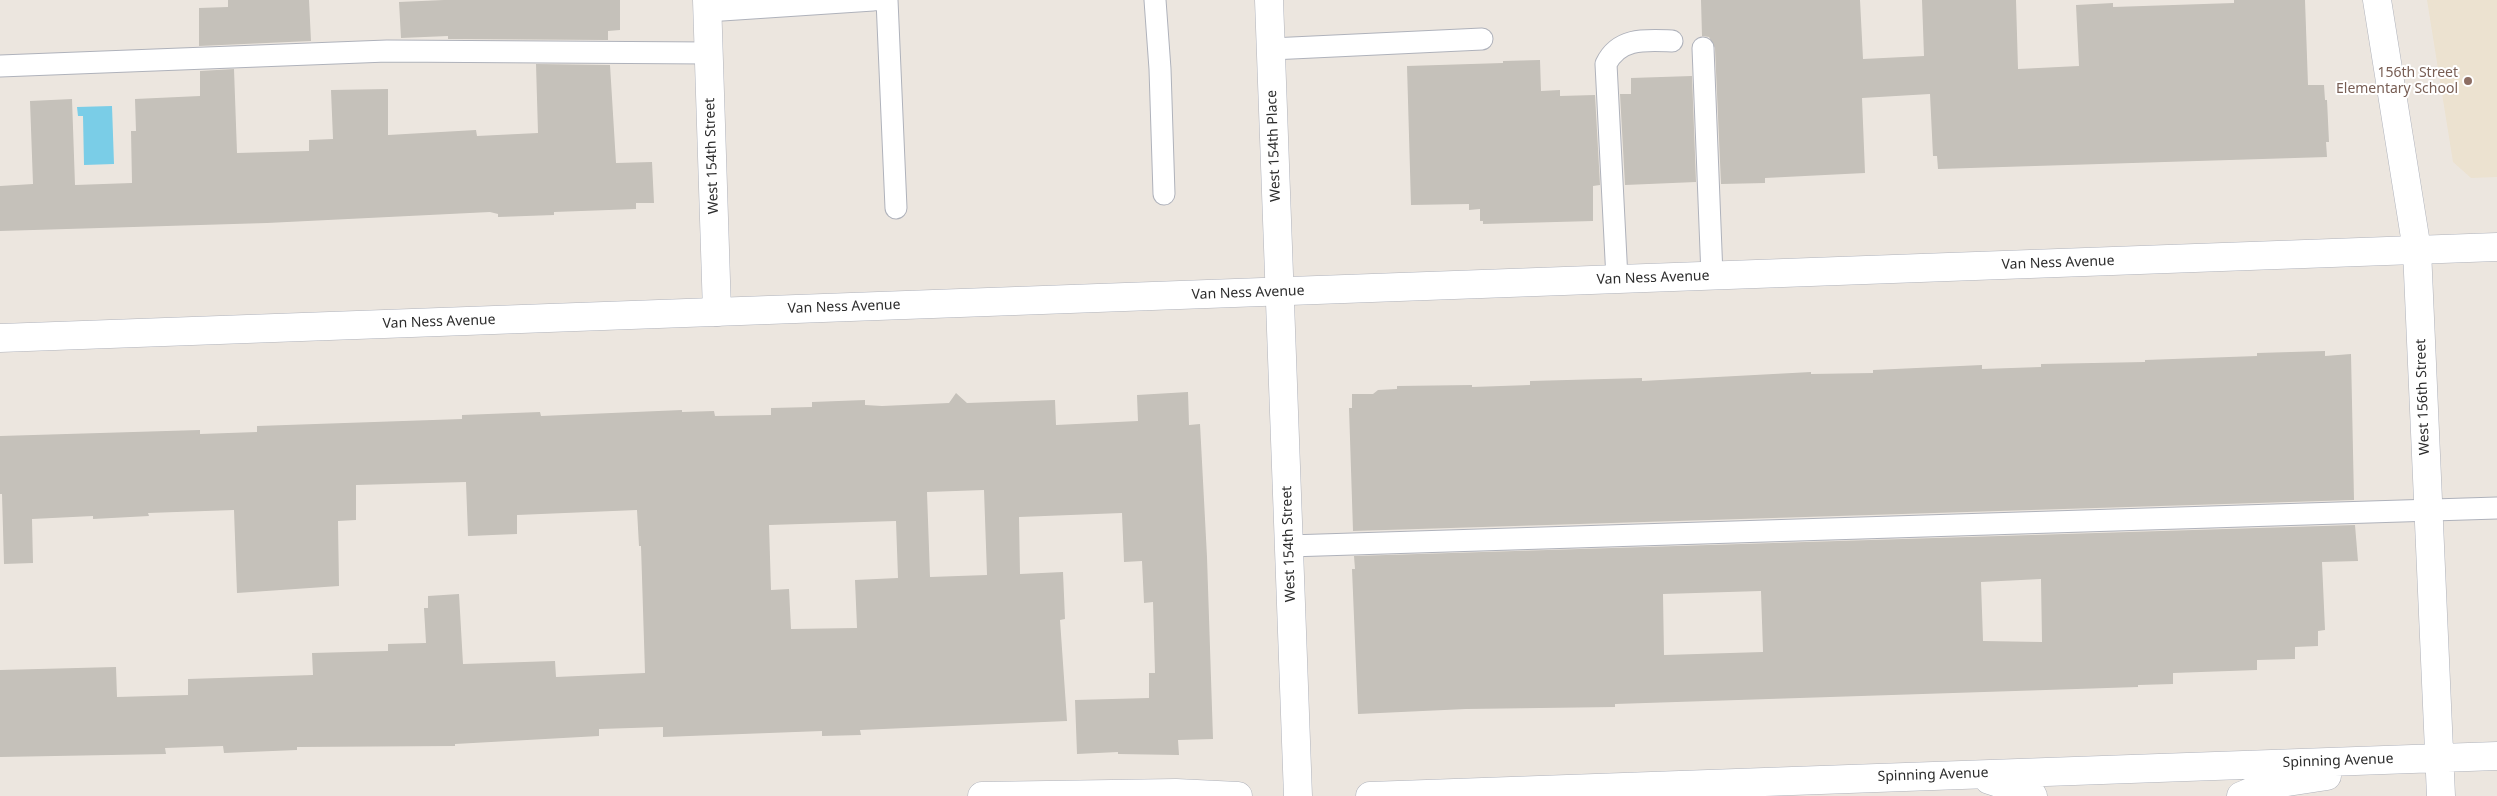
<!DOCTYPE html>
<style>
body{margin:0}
canvas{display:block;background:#ece6df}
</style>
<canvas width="2497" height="796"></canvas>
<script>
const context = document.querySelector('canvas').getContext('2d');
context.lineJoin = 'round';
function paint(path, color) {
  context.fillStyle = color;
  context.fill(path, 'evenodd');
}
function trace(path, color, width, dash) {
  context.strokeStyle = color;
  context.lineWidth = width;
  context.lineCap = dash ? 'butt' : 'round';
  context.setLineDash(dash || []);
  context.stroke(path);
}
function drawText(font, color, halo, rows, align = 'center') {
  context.font = font + ' "Noto Sans",sans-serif';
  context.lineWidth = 4;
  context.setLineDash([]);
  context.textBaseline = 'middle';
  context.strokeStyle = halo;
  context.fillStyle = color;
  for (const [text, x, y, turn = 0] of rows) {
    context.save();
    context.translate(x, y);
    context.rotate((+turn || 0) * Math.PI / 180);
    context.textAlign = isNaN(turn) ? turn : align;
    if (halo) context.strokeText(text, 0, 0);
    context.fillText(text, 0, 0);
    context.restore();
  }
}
paint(new Path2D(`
 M 2427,0 L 2497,0 L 2497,177 L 2471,178 L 2453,162 Z`), '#ece2d0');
paint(new Path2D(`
 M 112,106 L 114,164 L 84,165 L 83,116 L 78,116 L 77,107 Z`), '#7acde7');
paint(new Path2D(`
 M 228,0 L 309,0 L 311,41 L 199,46 L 199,8 L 228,7 Z
 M 444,0 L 620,0 L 620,30 L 608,31 L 608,40 L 448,39 L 448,36 L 401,38 L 399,2 Z
 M 1701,0 L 1860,0 L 1863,59 L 1924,56 L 1922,0 L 2016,0 L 2018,69 L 2079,66 L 2076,5 L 2113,3 L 2113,7 L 2234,3 L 2234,0 L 2305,0 L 2308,85 L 2324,85 L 2325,100 L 2327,100 L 2329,142 L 2326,142 L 2327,157 L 1938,169 L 1937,156 L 1933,156 L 1930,94 L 1862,98 L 1865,173 L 1765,178 L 1765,183 L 1721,184 L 1715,48 L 1709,37 L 1702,36 Z
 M 1540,60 L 1541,91 L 1560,90 L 1560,96 L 1595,95 L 1600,185 L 1593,186 L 1593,221 L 1483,224 L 1483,221 L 1480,221 L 1480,209 L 1469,210 L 1469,204 L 1411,205 L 1407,66 L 1503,63 L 1503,61 Z
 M 536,64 L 610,65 L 616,163 L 652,162 L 654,203 L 636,203 L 636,209 L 554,212 L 554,215 L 498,217 L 498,214 L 490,212 L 267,223 L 0,231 L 0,186 L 33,184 L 30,101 L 72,99 L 75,185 L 132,183 L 131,131 L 136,131 L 135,99 L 200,96 L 200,71 L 234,69 L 237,153 L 309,151 L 309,140 L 333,139 L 331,90 L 388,89 L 388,135 L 476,130 L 477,136 L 538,133 Z
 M 1692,76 L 1696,182 L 1625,185 L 1620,94 L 1631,94 L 1631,78 Z
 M 2325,351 L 2325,356 L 2351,354 L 2354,500 L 1353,531 L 1349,408 L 1352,408 L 1352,394 L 1373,394 L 1378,390 L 1397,389 L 1397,386 L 1472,385 L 1472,387 L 1530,385 L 1530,381 L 1642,378 L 1642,381 L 1811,372 L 1811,374 L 1873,373 L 1873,370 L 1982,365 L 1982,369 L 2041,367 L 2041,364 L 2145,362 L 2145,360 L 2257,356 L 2257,353 Z
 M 1188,392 L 1189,425 L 1200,424 L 1207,557 L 1213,739 L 1178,740 L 1179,755 L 1118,754 L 1118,752 L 1077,754 L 1075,700 L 1149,698 L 1149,673 L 1155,673 L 1153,602 L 1144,603 L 1142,561 L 1124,562 L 1122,513 L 1019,517 L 1020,574 L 1063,572 L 1065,619 L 1060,620 L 1067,721 L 860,730 L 861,735 L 822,736 L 822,731 L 663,737 L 663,727 L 599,729 L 599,736 L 455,744 L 455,746 L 297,747 L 297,750 L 224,753 L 223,746 L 165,748 L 166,754 L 0,757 L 0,670 L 116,667 L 117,697 L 188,695 L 188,679 L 313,675 L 312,653 L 388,651 L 388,644 L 426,643 L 424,608 L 428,608 L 428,596 L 459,594 L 463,664 L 555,661 L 556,677 L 645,673 L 641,546 L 639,546 L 637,510 L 517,515 L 517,534 L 468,536 L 466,482 L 356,485 L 356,520 L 338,521 L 339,586 L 237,593 L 234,510 L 148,513 L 149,516 L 93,519 L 93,516 L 32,519 L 33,563 L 4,564 L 2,494 L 0,494 L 0,436 L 200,430 L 200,434 L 257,432 L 257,426 L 462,419 L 462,415 L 540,412 L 541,416 L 682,410 L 682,412 L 714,411 L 715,416 L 771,415 L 771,408 L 812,407 L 812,402 L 865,400 L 865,405 L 882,406 L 949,403 L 956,393 L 967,403 L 1055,400 L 1056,425 L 1138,421 L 1137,395 ZM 984,490 L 987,575 L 930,577 L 927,492 ZM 896,521 L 898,578 L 855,580 L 857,628 L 791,629 L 789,589 L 771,590 L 769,525 Z
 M 2355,525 L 2358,561 L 2322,562 L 2325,630 L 2318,631 L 2318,646 L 2295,647 L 2295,659 L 2257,660 L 2257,670 L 2173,673 L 2173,684 L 2138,685 L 2138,687 L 1615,704 L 1615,707 L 1466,709 L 1358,714 L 1352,569 L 1355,569 L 1354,556 ZM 2041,579 L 2042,642 L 1983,641 L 1981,582 ZM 1761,591 L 1763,652 L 1664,655 L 1663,594 Z`), '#c5c1ba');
const service = new Path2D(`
 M 887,0 L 896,208
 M 1155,0 L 1160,69 L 1164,194
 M 707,11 L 873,0
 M 1703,48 L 1712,276
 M 1271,49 L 1482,39
 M 0,66 L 387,51 L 709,53
 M 1617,279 L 1606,64 C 1619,37 1646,40 1672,41
 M 1289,546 L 2497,508`);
const minor = new Path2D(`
 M 707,0 L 717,312
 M 1269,0 L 1298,796
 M 2377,0 L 2417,250 L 2441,796
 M 1989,780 L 2031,793 L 2033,796
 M 982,796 L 1176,793 L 1238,796
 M 1370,796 L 2497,756
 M 2241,796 L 2267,785 L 2327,776`);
const secondary = new Path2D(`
 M 0,338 L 2497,247`);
trace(service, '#afb2bb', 23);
trace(minor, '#afb2bb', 29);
trace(secondary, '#afb2bb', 29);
trace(service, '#fff', 21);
trace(minor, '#fff', 28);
trace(secondary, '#fff', 28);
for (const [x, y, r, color] of [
 [2468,81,5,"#8d6e63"]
]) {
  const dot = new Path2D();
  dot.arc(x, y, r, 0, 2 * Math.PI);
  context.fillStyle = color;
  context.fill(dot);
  trace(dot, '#fff', 2);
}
drawText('14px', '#785e54', '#fff', [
 ["156th Street",2458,73],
 ["Elementary School",2458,89]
], 'right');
drawText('14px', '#2c2c2c', '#fff', [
 ["West 154th Place",1274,146,-92],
 ["West 154th Street",712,156,-92],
 ["Van Ness Avenue",2058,263,-2],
 ["Van Ness Avenue",1653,278,-2],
 ["Van Ness Avenue",1248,293,-2],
 ["Van Ness Avenue",844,307,-2],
 ["Van Ness Avenue",439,322,-2],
 ["West 156th Street",2423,397,-92],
 ["West 154th Street",1289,544,-92],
 ["Spinning Avenue",2338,761,-2],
 ["Spinning Avenue",1933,775,-2]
]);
</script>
